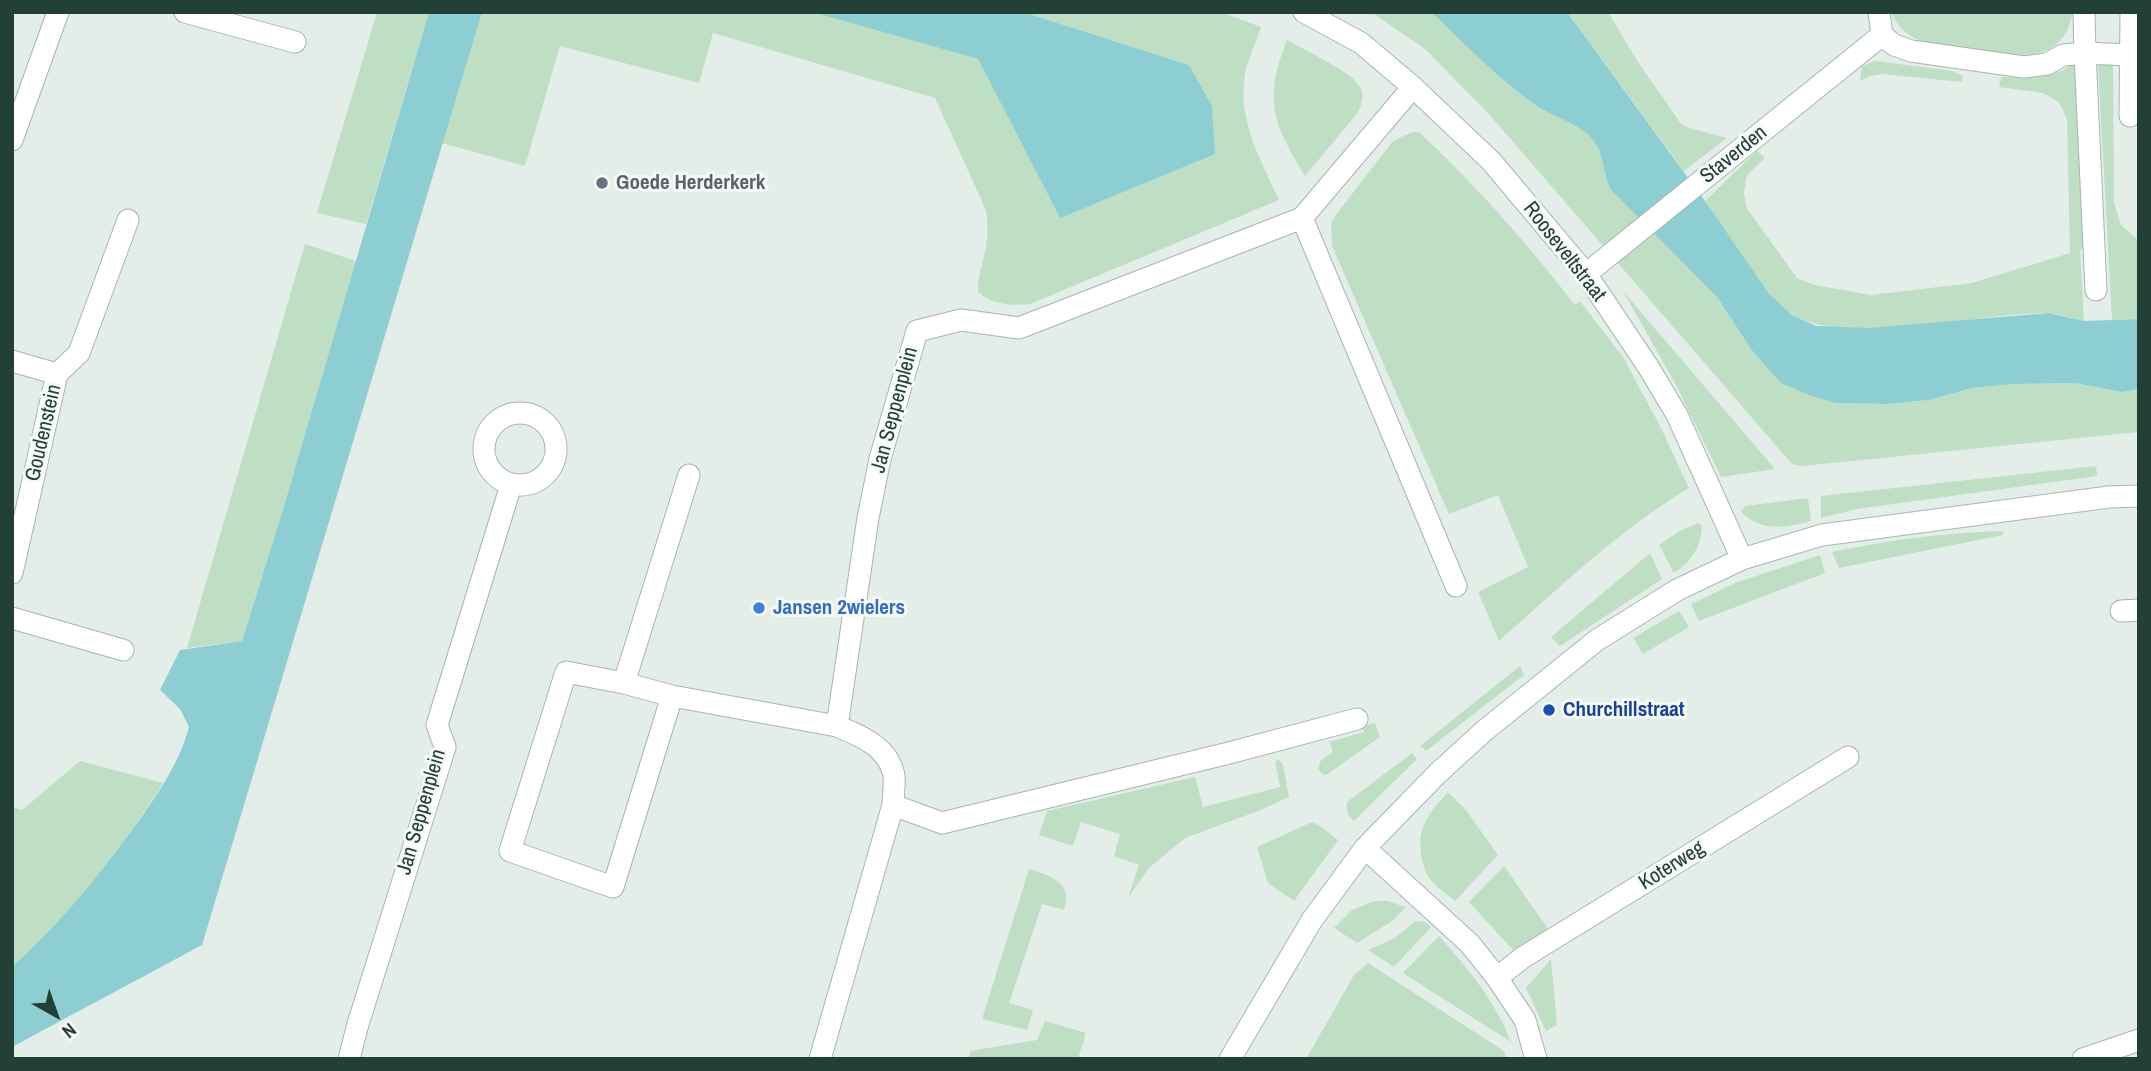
<!DOCTYPE html>
<style>
body{margin:0}
#map{position:relative;width:2151px;height:1071px;overflow:hidden;background:#e4eee9;font-family:"Archivo Narrow",sans-serif}
canvas{display:block}
.frame{position:absolute;inset:0;border:14px solid #234036;pointer-events:none}
.north{position:absolute;left:21px;top:980px;width:70px;height:70px;-webkit-text-stroke:5px #f5faf7;paint-order:stroke;rotate:140deg;font-size:19px;font-weight:700;line-height:28px;text-align:center;color:#234036}
.north::after{content:'';display:block;margin:auto;width:24px;height:32px;background:#234036;clip-path:polygon(50% 0,100% 100%,50% 72%,0 100%)}
</style>
<div id="map">
<canvas width="2151" height="1071"></canvas>
<div class="frame"></div>
<div class="north">N</div>
</div>
<script>
const context = document.querySelector('canvas').getContext('2d');
context.lineJoin = 'round';
function paint(path, color) {
  context.fillStyle = color;
  context.fill(path, 'evenodd');
}
function trace(path, color, width, dash) {
  context.strokeStyle = color;
  context.lineWidth = width;
  context.lineCap = dash ? 'butt' : 'round';
  context.setLineDash(dash || []);
  context.stroke(path);
}
function drawText(font, color, halo, rows, align = 'center') {
  context.font = font + ' "Archivo Narrow",sans-serif';
  context.lineWidth = 6;
  context.setLineDash([]);
  context.textBaseline = 'middle';
  context.strokeStyle = halo;
  context.fillStyle = color;
  for (const [text, x, y, turn = 0] of rows) {
    context.save();
    context.translate(x, y);
    context.rotate((+turn || 0) * Math.PI / 180);
    context.textAlign = isNaN(turn) ? turn : align;
    if (halo) context.strokeText(text, 0, 0);
    context.fillText(text, 0, 0);
    context.restore();
  }
}
paint(new Path2D(`
 M 377,12 L 429,12 L 366,224 L 317,213 Z
 M 482,12 L 812,12 L 978,59 L 1060,218 L 1189,65 L 1023,12 L 1221,12 L 1261,27 C 1256,42 1248,58 1245,74 C 1237,120 1261,160 1279,200 L 1030,304 C 1012,306 993,305 978,292 C 977,277 982,267 985,252 C 988,237 988,224 986,210 L 935,98 L 713,33 L 699,83 L 560,46 L 525,166 L 442,143 Z
 M 1371,12 L 1431,12 C 1465,44 1498,79 1537,106 C 1555,118 1583,124 1596,144 C 1604,157 1603,175 1611,190 L 1717,297 L 1751,349 L 1836,403 L 1886,404 L 1929,400 L 1972,388 L 2014,384 L 2075,383 L 2122,392 L 2139,389 L 2139,432 L 1802,466 L 1792,464 L 1488,113 L 1425,49 Z
 M 1567,12 L 1608,12 L 1638,62 L 1681,124 L 1689,128 L 1727,138 L 1684,171 Z
 M 1891,12 L 2072,12 L 2072,14 C 2069,34 2059,47 2039,53 C 2026,58 1947,49 1932,45 C 1914,41 1898,29 1891,12 Z
 M 1287,40 C 1303,49 1349,71 1358,84 C 1366,94 1362,106 1356,115 L 1305,176 C 1273,124 1263,99 1287,40 Z
 M 1875,61 L 1953,71 L 1963,76 L 1962,82 L 1882,74 L 1870,76 L 1860,81 L 1862,66 Z
 M 2073,63 L 2077,64 L 2086,246 L 2080,250 L 2084,321 C 2072,319 2059,313 2047,313 C 1984,312 1845,347 1793,315 C 1757,293 1728,236 1705,201 L 1757,151 L 1765,158 L 1747,175 L 1744,192 L 1746,207 L 1797,278 L 1815,285 L 1871,295 L 1972,283 L 2070,253 L 2067,119 L 2059,102 L 2043,93 L 1999,87 L 2001,77 C 2026,77 2053,81 2073,63 Z
 M 2113,63 L 2114,203 L 2121,225 L 2139,241 L 2139,319 L 2112,320 L 2098,64 Z
 M 1412,132 L 1419,132 C 1476,185 1527,243 1575,305 L 1580,301 L 1623,357 L 1660,426 L 1689,488 C 1619,530 1560,587 1499,641 L 1478,592 L 1528,567 L 1498,495 L 1449,514 L 1332,246 L 1331,224 L 1335,216 L 1393,141 Z
 M 305,244 L 356,261 L 281,516 L 242,641 L 187,648 Z
 M 1623,291 L 1775,469 L 1721,477 L 1676,385 Z
 M 2096,466 L 2097,476 L 1857,509 L 1821,518 L 1821,496 Z
 M 1808,498 L 1811,521 C 1786,528 1761,532 1741,512 L 1745,506 Z
 M 1698,523 L 1702,526 C 1700,548 1692,561 1674,573 L 1659,545 L 1680,531 Z
 M 2003,531 L 2003,535 L 1839,568 L 1832,552 C 1889,540 1944,533 2003,531 Z
 M 1650,553 L 1662,579 L 1560,646 L 1551,637 Z
 M 1820,555 L 1825,573 L 1699,621 L 1691,604 L 1735,583 Z
 M 1679,611 L 1689,627 L 1643,654 L 1633,638 Z
 M 1520,666 L 1524,675 L 1426,751 L 1420,746 Z
 M 1375,723 L 1380,737 L 1328,774 L 1323,775 L 1318,769 L 1321,760 L 1333,752 L 1329,742 L 1364,732 L 1363,726 Z
 M 1412,753 L 1417,759 L 1354,821 C 1347,815 1346,811 1347,802 Z
 M 1279,760 L 1283,765 L 1289,797 L 1258,811 L 1185,838 L 1149,868 L 1128,898 L 1139,865 L 1114,856 L 1120,834 L 1081,822 L 1073,846 L 1039,835 L 1047,811 L 1195,777 L 1203,807 L 1280,787 L 1275,761 Z
 M 80,761 L 163,783 C 120,851 72,913 12,967 L 12,807 L 22,810 Z
 M 1448,792 L 1466,810 L 1498,855 L 1455,901 C 1447,894 1436,887 1430,879 C 1426,874 1423,865 1422,859 C 1415,829 1429,813 1448,792 Z
 M 1312,822 L 1320,826 L 1338,840 L 1294,901 L 1268,883 L 1257,847 Z
 M 1504,866 L 1548,929 L 1514,951 L 1469,902 Z
 M 1029,869 C 1050,875 1074,883 1064,910 L 1042,904 L 1009,1003 L 1033,1010 L 1027,1030 L 982,1019 Z
 M 1375,901 L 1387,901 L 1406,907 L 1392,921 L 1357,943 L 1334,928 L 1352,910 Z
 M 1415,921 L 1425,922 L 1431,927 L 1394,967 L 1368,950 L 1395,938 Z
 M 1439,936 C 1468,969 1495,1000 1511,1042 L 1403,973 Z
 M 1551,959 L 1557,1025 L 1546,1031 L 1526,988 Z
 M 1368,963 L 1504,1051 L 1507,1059 L 1306,1059 L 1354,975 Z
 M 1045,1021 L 1086,1033 L 1078,1059 L 969,1059 L 970,1051 L 1037,1040 Z`), '#bedfc4');
paint(new Path2D(`
 M 429,12 L 482,12 L 202,945 L 12,1047 L 12,967 C 58,925 96,880 132,830 C 155,798 179,765 189,727 L 180,709 L 160,690 L 180,650 L 242,641 L 281,516 Z
 M 812,12 L 1023,12 L 1189,65 L 1212,106 L 1215,154 L 1060,218 L 978,59 Z
 M 1431,12 L 1567,12 L 1705,201 L 1769,294 L 1792,315 L 1816,326 L 1869,328 L 2049,313 L 2084,321 L 2139,319 L 2139,389 L 2122,392 L 2075,383 L 2014,384 L 1972,388 L 1929,400 L 1886,404 L 1836,403 L 1812,396 L 1781,383 L 1751,349 L 1717,297 L 1611,190 C 1603,175 1604,157 1596,144 C 1583,124 1555,118 1537,106 C 1498,79 1465,44 1431,12 Z`), '#8dced3');
const street = new Path2D(`
 M 185,12 L 295,42
 M 1879,12 L 1882,35 L 1894,45 L 1911,51 L 2024,67 L 2047,64 L 2063,55 L 2085,53 L 2084,12
 M 2130,116 L 2131,12
 M 12,140 L 58,12
 M 1302,218 L 1456,586
 M 1586,274 L 1882,35
 M 2096,290 L 2085,53 L 2130,55
 M 12,361 L 57,374
 M484 449a36 36 0 1 1 72 0a36 36 0 1 1-72 0Z
 M 12,573 L 57,374 L 79,353 L 128,220
 M 2121,611 L 2139,610
 M 12,618 L 123,650
 M 624,683 L 689,475
 M 672,696 L 624,683 L 566,672 L 510,851 L 613,887 L 672,696 L 837,726
 M 893,805 L 942,823 L 1229,753 L 1357,719
 M 1365,848 L 1470,944 L 1497,978 L 1525,1020 L 1536,1059
 M 1497,978 L 1522,958 L 1848,757
 M 349,1059 L 358,1024 L 445,747 L 437,725 L 511,485
 M 820,1059 L 893,805 C 893,796 895,785 894,776 C 889,747 861,736 837,726 L 868,518 L 880,459 L 917,331 L 961,320 L 1019,328 L 1302,218 L 1413,87
 M 2083,1059 L 2139,1040`);
const secondary = new Path2D(`
 M 1304,12 L 1361,43 L 1413,87 L 1491,161 L 1586,274 L 1649,368 L 1677,415 L 1742,559
 M 1230,1059 L 1312,920 L 1365,848 L 1437,774 L 1484,731 L 1597,640 L 1677,590 L 1742,559 L 1822,535 L 2109,497 L 2139,496`);
trace(street, '#a6b6b0', 23);
trace(secondary, '#a3bab0', 23);
trace(street, '#fff', 21);
trace(secondary, '#fff', 21);
for (const [x, y, r, color] of [
 [602,183,7,"#6b7280"],
 [759,608,7,"#3f7fe0"],
 [1549,710,7,"#1a4fb4"]
]) {
  const dot = new Path2D();
  dot.arc(x, y, r, 0, 2 * Math.PI);
  context.fillStyle = color;
  context.fill(dot);
  trace(dot, '#f5faf7', 2.5);
}
drawText('21px', '#234036', '#f5faf7', [
 ["Staverden",1734,155,-39],
 ["Rooseveltstraat",1564,252,52],
 ["Jan Seppenplein",895,410,-75],
 ["Goudenstein",44,433,-77],
 ["Jan Seppenplein",422,812,-74],
 ["Koterweg",1672,866,-32]
]);
drawText('bold 21px', '#5b616d', '#f5faf7', [
 ["Goede Herderkerk",616,183]
], 'left');
drawText('bold 21px', '#366cbe', '#f5faf7', [
 ["Jansen 2wielers",773,608]
], 'left');
drawText('bold 21px', '#164399', '#f5faf7', [
 ["Churchillstraat",1563,710]
], 'left');
</script>
